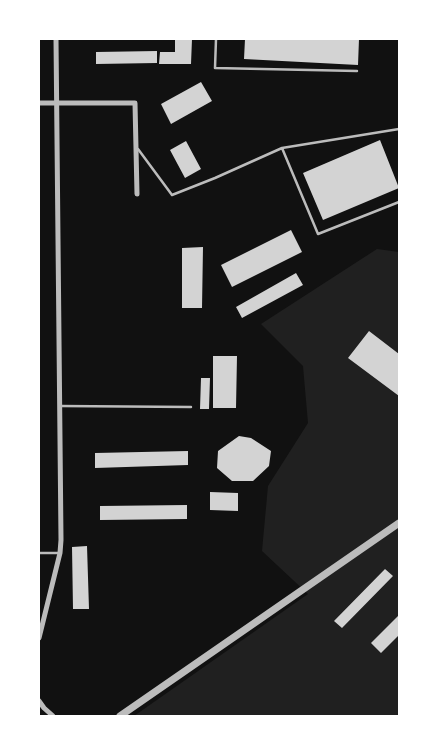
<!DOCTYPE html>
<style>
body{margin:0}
#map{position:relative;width:438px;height:755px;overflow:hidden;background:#111;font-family:"Asap Condensed",sans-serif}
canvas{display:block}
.frame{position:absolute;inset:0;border:40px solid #fff;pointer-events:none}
</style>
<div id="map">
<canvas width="438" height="755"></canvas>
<div class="frame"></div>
</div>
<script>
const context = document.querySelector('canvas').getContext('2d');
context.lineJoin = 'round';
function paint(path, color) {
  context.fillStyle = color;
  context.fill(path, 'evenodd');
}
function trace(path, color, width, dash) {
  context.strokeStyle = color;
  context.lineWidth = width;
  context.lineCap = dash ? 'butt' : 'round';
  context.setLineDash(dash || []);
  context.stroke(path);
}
paint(new Path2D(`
 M 377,249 L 399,252 L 399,716 L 134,716 L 308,594 L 262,551 L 268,486 L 308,423 L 303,366 L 261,324 Z`), '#202020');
paint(new Path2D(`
 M 175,39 L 192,39 L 191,64 L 159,64 L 160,52 L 175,52 Z
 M 245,39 L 359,39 L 358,65 L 244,59 Z
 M 157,51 L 157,63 L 96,64 L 96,52 Z
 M 201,82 L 212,101 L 171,124 L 161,104 Z
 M 380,140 L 399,188 L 323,220 L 303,173 Z
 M 186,141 L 201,169 L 185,178 L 170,150 Z
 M 291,230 L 302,252 L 232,287 L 221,265 Z
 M 203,247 L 202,308 L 182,308 L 182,248 Z
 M 296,273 L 303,285 L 242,318 L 236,307 Z
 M 369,331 L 399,354 L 399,396 L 348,358 Z
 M 213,356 L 237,356 L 236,408 L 213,408 Z
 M 201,378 L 210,378 L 209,409 L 200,409 Z
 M 239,436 L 251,438 L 271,451 L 269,466 L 253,481 L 232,481 L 217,468 L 218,451 Z
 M 188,451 L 188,465 L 95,468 L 95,453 Z
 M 210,492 L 238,493 L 238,511 L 210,510 Z
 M 187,505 L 187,519 L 100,520 L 100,506 Z
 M 87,546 L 89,609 L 73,609 L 72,547 Z
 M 385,569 L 393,576 L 342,628 L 334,621 Z
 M 399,615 L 399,635 L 381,653 L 371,643 Z`), '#d3d3d3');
trace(new Path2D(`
 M 216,39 L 215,68 L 357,71
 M 282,148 L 318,234 L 399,202
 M 138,149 L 172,195 L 215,178 L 282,148 L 399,129
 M 60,406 L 191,407
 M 39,553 L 60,553`), '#bcbcbc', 2.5);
trace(new Path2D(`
 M 39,103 L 135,103 L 137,194
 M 39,638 L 60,553 L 61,540 L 56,39
 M 39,701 L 44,708 L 53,716`), '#bcbcbc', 5);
trace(new Path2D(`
 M 120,716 L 399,523`), '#bcbcbc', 7);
</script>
